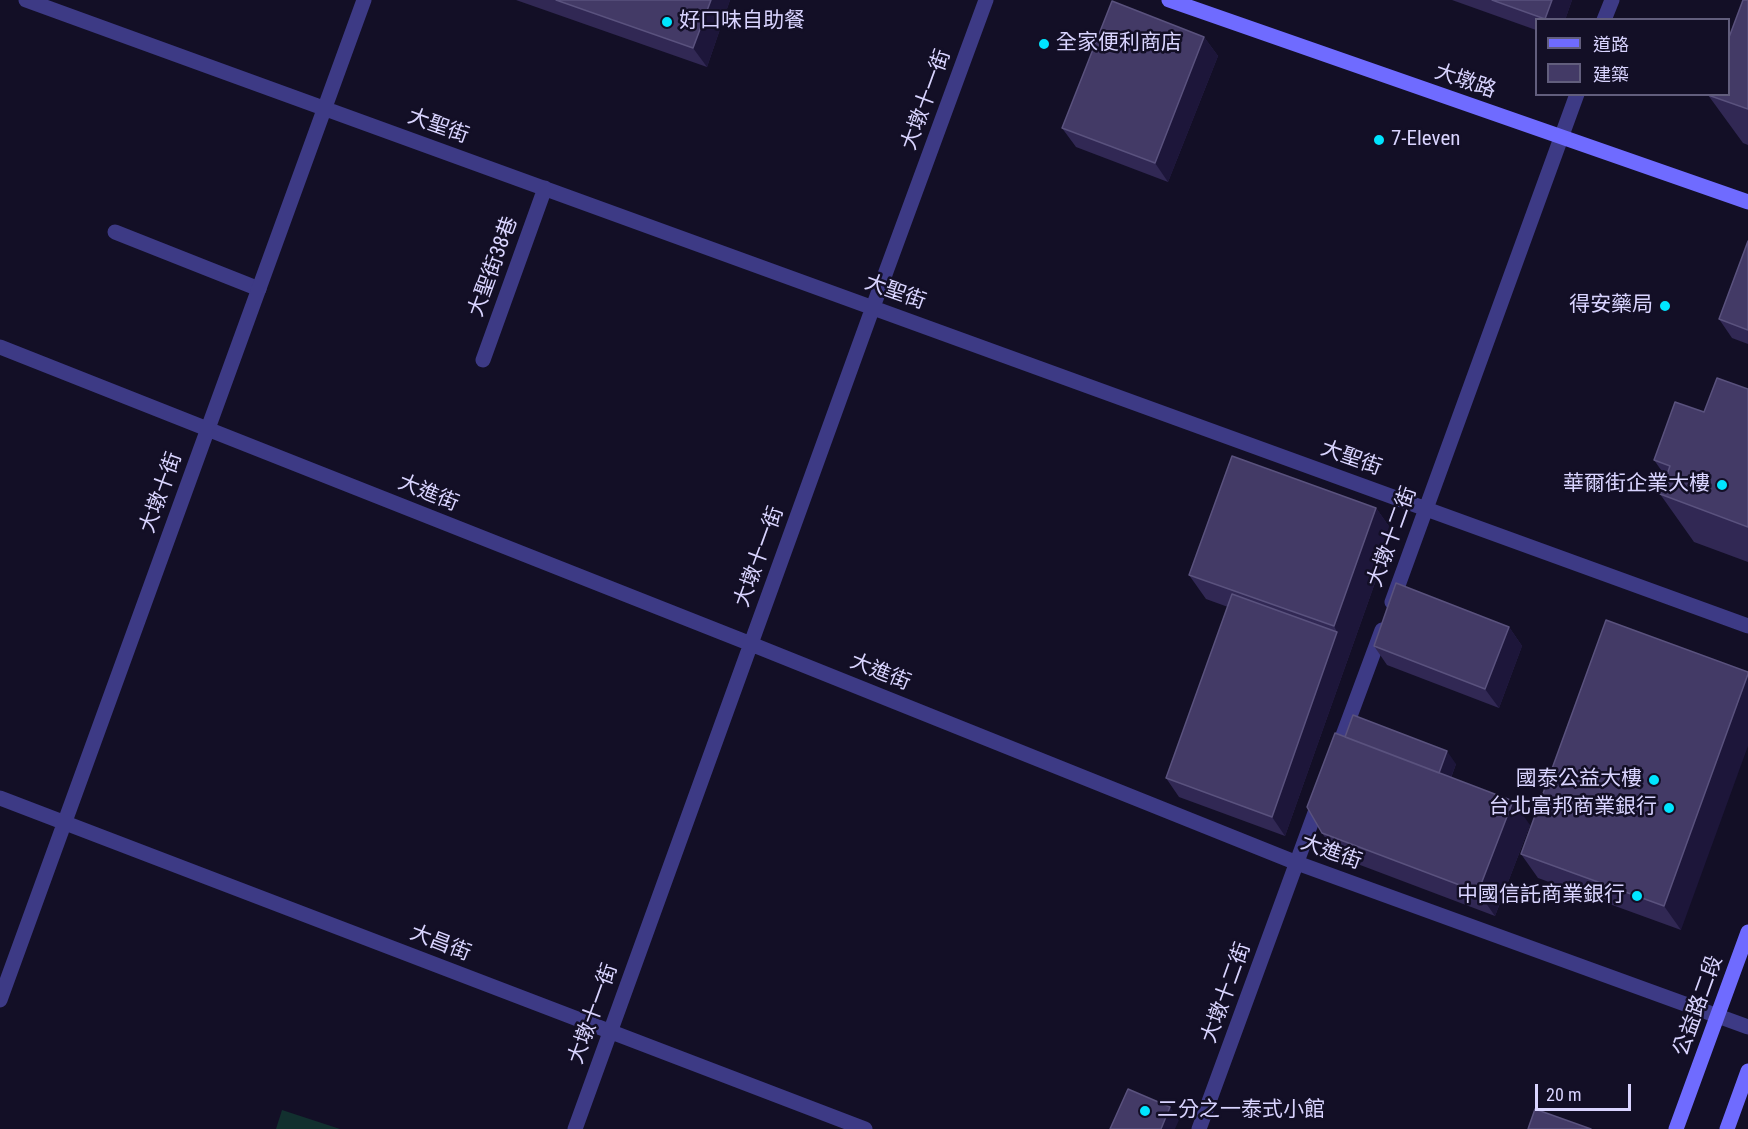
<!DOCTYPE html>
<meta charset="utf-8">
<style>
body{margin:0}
#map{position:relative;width:1748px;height:1129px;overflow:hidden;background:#130f26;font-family:"Roboto Condensed","Noto Sans TC",sans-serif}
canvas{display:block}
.legend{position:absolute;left:1535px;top:18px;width:195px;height:78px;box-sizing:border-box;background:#130f26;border:2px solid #625e7d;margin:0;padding:8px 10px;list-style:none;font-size:18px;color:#d9d4ff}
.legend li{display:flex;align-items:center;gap:12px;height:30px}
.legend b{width:30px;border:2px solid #625e7d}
.scale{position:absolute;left:1535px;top:1084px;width:96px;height:27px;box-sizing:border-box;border:3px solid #d9d4ff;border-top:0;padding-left:8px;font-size:18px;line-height:21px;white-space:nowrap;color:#d9d4ff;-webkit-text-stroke:4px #130f26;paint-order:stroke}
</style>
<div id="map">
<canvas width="1748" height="1129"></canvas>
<ul class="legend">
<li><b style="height:8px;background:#6f6bff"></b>道路</li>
<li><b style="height:16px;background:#433a66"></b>建築</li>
</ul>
<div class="scale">20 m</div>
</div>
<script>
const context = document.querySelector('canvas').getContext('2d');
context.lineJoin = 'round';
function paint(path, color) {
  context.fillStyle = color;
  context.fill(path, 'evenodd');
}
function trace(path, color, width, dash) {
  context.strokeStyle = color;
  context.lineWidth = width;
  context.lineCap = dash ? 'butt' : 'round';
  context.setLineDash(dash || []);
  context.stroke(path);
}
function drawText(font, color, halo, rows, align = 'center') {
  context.font = font + ' "Roboto Condensed","Noto Sans TC",sans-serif';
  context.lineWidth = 5;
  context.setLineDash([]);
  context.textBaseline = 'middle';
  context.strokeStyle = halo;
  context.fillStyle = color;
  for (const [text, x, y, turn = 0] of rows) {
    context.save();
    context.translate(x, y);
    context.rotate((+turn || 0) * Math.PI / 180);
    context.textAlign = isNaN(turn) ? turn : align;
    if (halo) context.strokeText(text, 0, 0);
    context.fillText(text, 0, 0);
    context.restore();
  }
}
paint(new Path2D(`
 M 282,1110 L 340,1129 L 276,1129 Z`), '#12302f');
trace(new Path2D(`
 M 115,232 L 259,289`), '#3d3a85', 15);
trace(new Path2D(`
 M 26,0 L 1748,626
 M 1604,20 L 1612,0
 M 0,347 L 751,644 L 1297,863 L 1748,1027
 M 483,360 L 545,188
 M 1392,602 L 1577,94
 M 1336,754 L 1382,630
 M 0,798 L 865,1129
 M 0,1000 L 364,0
 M 575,1129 L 873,307 L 986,0
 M 1199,1129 L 1320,799`), '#3d3a85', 15);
trace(new Path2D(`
 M 1169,0 L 1748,202
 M 1676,1129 L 1748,932
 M 1727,1129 L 1748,1071`), '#6f6bff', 15);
paint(new Path2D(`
 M 516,0 L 730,0 L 707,67 Z
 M 1452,0 L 1572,0 L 1565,20 L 1536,20 L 1536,30 Z
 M 1748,0 L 1748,145 L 1743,143 L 1708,95 Z
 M 1204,37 L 1218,56 L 1168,182 L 1076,147 L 1062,128 Z
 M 1748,241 L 1748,344 L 1732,338 L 1719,319 Z
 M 1748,389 L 1748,562 L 1694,542 L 1660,494 L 1666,477 L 1654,460 L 1704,412 Z
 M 1376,508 L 1393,532 L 1285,836 L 1179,797 L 1166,778 L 1228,607 L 1206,599 L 1189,575 Z
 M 1606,620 L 1681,930 L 1538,878 L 1521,854 Z
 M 1509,627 L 1522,646 L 1499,708 L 1387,665 L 1374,646 Z
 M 1345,737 L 1456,764 L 1451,778 L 1530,825 L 1495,916 L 1339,857 L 1322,833 Z`), '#312854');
paint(new Path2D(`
 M 711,0 L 730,0 L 707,67 L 693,48 Z
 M 1552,0 L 1572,0 L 1565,20 L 1545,19 Z
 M 1204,37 L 1218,56 L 1168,182 L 1155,163 Z
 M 1376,508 L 1393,532 L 1285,836 L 1272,817 L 1337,632 L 1334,626 Z
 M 1509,627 L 1522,646 L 1499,708 L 1485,689 Z
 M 1748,674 L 1748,746 L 1681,930 L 1664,906 Z
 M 1447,751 L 1456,764 L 1445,793 L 1436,780 Z
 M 1513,801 L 1530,825 L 1495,916 L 1478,892 Z
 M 1170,1107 L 1179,1120 L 1175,1129 L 1161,1129 Z`), '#1d163a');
const building = new Path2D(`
 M 556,0 L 711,0 L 693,48 Z
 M 1492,0 L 1552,0 L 1545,19 Z
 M 1743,0 L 1748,0 L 1748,109 L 1708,95 L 1728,94 L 1728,40 Z
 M 1112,1 L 1204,37 L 1155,163 L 1062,128 Z
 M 1748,241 L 1748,330 L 1719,319 Z
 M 1717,378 L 1748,389 L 1748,527 L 1660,494 L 1670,466 L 1654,460 L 1675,402 L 1704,412 Z
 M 1232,456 L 1376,508 L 1334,626 L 1189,575 Z
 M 1396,583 L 1509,627 L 1485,689 L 1374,646 Z
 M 1232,594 L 1337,632 L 1272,817 L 1166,778 Z
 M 1606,620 L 1748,672 L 1748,674 L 1664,906 L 1521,854 Z
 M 1353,715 L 1447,751 L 1439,773 L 1345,737 Z
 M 1335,733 L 1513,801 L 1478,892 L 1322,833 L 1307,807 Z
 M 1128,1089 L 1170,1107 L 1161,1129 L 1110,1129 Z
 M 1535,1109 L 1591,1129 L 1528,1129 Z`);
paint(building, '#433a66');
trace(building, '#5a527e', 1.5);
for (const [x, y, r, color] of [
 [667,22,6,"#00e5ff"],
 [1044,44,6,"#00e5ff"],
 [1379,140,6,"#00e5ff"],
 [1665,306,6,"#00e5ff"],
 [1722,485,6,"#00e5ff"],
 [1654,780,6,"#00e5ff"],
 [1669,808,6,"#00e5ff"],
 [1637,896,6,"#00e5ff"],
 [1145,1111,6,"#00e5ff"]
]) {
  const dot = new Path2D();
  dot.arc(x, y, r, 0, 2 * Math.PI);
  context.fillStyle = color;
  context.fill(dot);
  trace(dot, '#130f26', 2);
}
drawText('21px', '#d9d4ff', '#130f26', [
 ["好口味自助餐",679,22,"left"],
 ["全家便利商店",1056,44,"left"],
 ["7-Eleven",1391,140,"left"],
 ["得安藥局",1653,306],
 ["華爾街企業大樓",1710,485],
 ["國泰公益大樓",1642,780],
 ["台北富邦商業銀行",1657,808],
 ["中國信託商業銀行",1625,896],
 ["二分之一泰式小館",1157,1111,"left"]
], 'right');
drawText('21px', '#d9d4ff', '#130f26', [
 ["大墩路",1465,82,19],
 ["大墩十一街",927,100,-70],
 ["大聖街",438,127,20],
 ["大聖街38巷",494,267,-70],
 ["大聖街",895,293,20],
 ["大聖街",1351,459,20],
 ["大墩十街",162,493,-70],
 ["大進街",428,494,22],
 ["大墩十二街",1393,537,-70],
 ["大墩十一街",760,557,-70],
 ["大進街",880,673,22],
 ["大進街",1331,853,20],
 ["大昌街",440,944,21],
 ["大墩十二街",1227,993,-70],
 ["公益路二段",1699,1006,-70],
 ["大墩十一街",594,1014,-70]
]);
</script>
